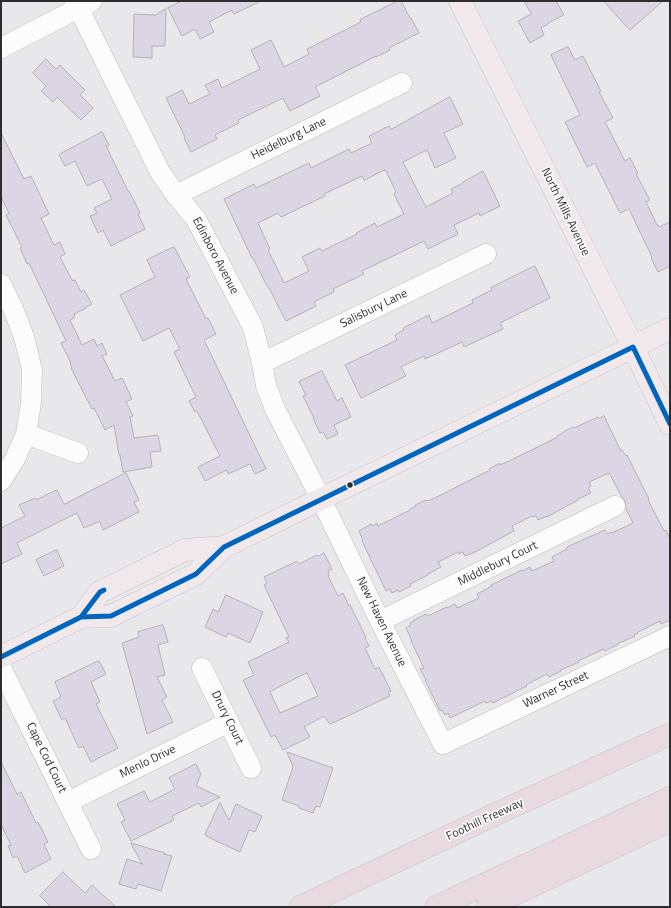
<!DOCTYPE html>
<style>
body{margin:0}
#map{position:relative;width:671px;height:908px;overflow:hidden;background:#e8e8ea;font-family:"Titillium Web",sans-serif}
canvas{display:block}
.frame{position:absolute;inset:0;border:2px solid #2d2d2f;pointer-events:none}
</style>
<div id="map">
<canvas width="671" height="908"></canvas>
<div class="frame"></div>
</div>
<script>
const context = document.querySelector('canvas').getContext('2d');
context.lineJoin = 'round';
function paint(path, color) {
  context.fillStyle = color;
  context.fill(path, 'evenodd');
}
function trace(path, color, width, dash) {
  context.strokeStyle = color;
  context.lineWidth = width;
  context.lineCap = dash ? 'butt' : 'round';
  context.setLineDash(dash || []);
  context.stroke(path);
}
function drawText(font, color, halo, rows, align = 'center') {
  context.font = font + ' "Titillium Web",sans-serif';
  context.lineWidth = 3;
  context.setLineDash([]);
  context.textBaseline = 'middle';
  context.strokeStyle = halo;
  context.fillStyle = color;
  for (const [text, x, y, turn = 0] of rows) {
    context.save();
    context.translate(x, y);
    context.rotate((+turn || 0) * Math.PI / 180);
    context.textAlign = isNaN(turn) ? turn : align;
    if (halo) context.strokeText(text, 0, 0);
    context.fillText(text, 0, 0);
    context.restore();
  }
}
const building = new Path2D(`
 M 182,1 L 261,1 L 234,14 L 232,10 L 209,22 L 214,32 L 200,39 L 195,29 L 182,36 L 168,8 Z
 M 398,1 L 401,1 L 410,18 L 411,18 L 419,33 L 389,48 L 390,50 L 376,57 L 376,56 L 315,87 L 320,96 L 290,111 L 283,98 L 238,120 L 239,123 L 215,135 L 217,139 L 191,152 L 184,138 L 185,137 L 166,98 L 182,90 L 189,104 L 210,94 L 205,85 L 218,79 L 222,88 L 260,69 L 251,50 L 271,40 L 284,67 L 309,54 L 307,49 L 359,23 L 361,21 L 360,20 Z
 M 524,1 L 556,1 L 564,15 L 548,23 L 548,24 L 541,28 L 544,35 L 530,43 L 518,21 L 531,14 Z
 M 604,1 L 663,1 L 630,30 Z
 M 166,9 L 165,46 L 152,46 L 152,58 L 133,57 L 134,14 L 155,15 Z
 M 568,47 L 575,60 L 583,56 L 601,91 L 599,92 L 613,118 L 605,122 L 625,161 L 630,158 L 638,173 L 636,174 L 650,200 L 646,202 L 657,225 L 658,225 L 659,227 L 670,222 L 670,266 L 658,272 L 651,258 L 652,257 L 629,209 L 620,213 L 595,163 L 587,167 L 565,122 L 580,115 L 551,55 Z
 M 46,59 L 56,69 L 60,65 L 85,90 L 80,95 L 93,108 L 81,120 L 57,97 L 53,102 L 41,91 L 46,86 L 33,73 Z
 M 450,97 L 463,124 L 444,133 L 456,158 L 435,168 L 427,150 L 403,162 L 426,207 L 453,193 L 451,189 L 463,183 L 463,182 L 483,171 L 500,206 L 480,216 L 479,213 L 454,225 L 458,234 L 428,249 L 424,241 L 362,271 L 364,274 L 333,289 L 334,292 L 314,302 L 316,306 L 286,321 L 268,286 L 267,286 L 253,258 L 252,258 L 224,199 L 254,184 L 256,188 L 309,163 L 311,168 L 349,149 L 351,153 L 372,143 L 369,136 L 389,126 L 391,129 ZM 385,170 L 385,171 L 386,171 L 396,192 L 394,194 L 404,214 L 377,227 L 375,223 L 356,233 L 357,234 L 322,251 L 320,248 L 302,257 L 309,271 L 284,283 L 268,250 L 270,249 L 258,223 L 278,213 L 281,217 L 325,196 L 324,194 L 362,176 L 364,180 Z
 M 102,132 L 109,145 L 106,146 L 128,191 L 129,191 L 140,213 L 138,214 L 145,229 L 111,246 L 103,230 L 98,233 L 90,216 L 97,213 L 94,208 L 112,199 L 102,179 L 87,186 L 75,161 L 65,166 L 59,155 Z
 M 1,133 L 24,179 L 31,176 L 49,214 L 41,218 L 54,245 L 60,242 L 65,254 L 60,257 L 72,280 L 73,281 L 75,280 L 81,292 L 84,290 L 92,304 L 86,307 L 86,308 L 74,314 L 75,315 L 74,316 L 74,318 L 70,320 L 82,345 L 94,339 L 97,346 L 102,343 L 107,354 L 102,356 L 115,381 L 122,378 L 132,399 L 126,402 L 133,416 L 130,417 L 134,438 L 158,435 L 161,451 L 150,452 L 152,467 L 123,472 L 120,455 L 119,455 L 114,425 L 105,430 L 94,408 L 92,409 L 71,368 L 72,368 L 70,363 L 71,363 L 61,343 L 66,341 L 29,263 L 27,264 L 20,248 L 22,247 L 6,215 L 9,213 L 1,197 Z
 M 174,247 L 190,277 L 186,279 L 206,319 L 208,318 L 216,334 L 204,340 L 266,469 L 255,474 L 250,464 L 228,474 L 227,470 L 205,481 L 198,467 L 220,456 L 197,411 L 195,412 L 189,401 L 196,397 L 174,352 L 180,349 L 169,328 L 143,341 L 120,295 L 155,277 L 147,260 Z
 M 535,266 L 550,298 L 500,323 L 503,329 L 464,347 L 462,342 L 425,359 L 424,356 L 401,367 L 406,376 L 361,398 L 345,365 L 397,340 L 395,335 L 404,330 L 403,328 L 429,315 L 432,323 L 473,303 L 472,300 L 492,290 L 491,288 Z
 M 322,371 L 337,401 L 342,398 L 351,417 L 334,425 L 338,434 L 327,439 L 323,432 L 320,433 L 313,418 L 314,418 L 303,396 L 306,395 L 299,382 Z
 M 604,416 L 621,451 L 622,450 L 626,456 L 627,455 L 649,499 L 648,500 L 664,531 L 666,530 L 670,539 L 670,620 L 661,624 L 660,621 L 638,632 L 638,633 L 634,635 L 635,636 L 617,644 L 617,645 L 605,651 L 604,649 L 578,661 L 579,662 L 561,670 L 561,671 L 549,677 L 547,674 L 526,685 L 527,686 L 493,703 L 492,701 L 486,703 L 485,701 L 450,718 L 448,713 L 445,715 L 442,710 L 440,711 L 425,680 L 426,680 L 420,669 L 424,668 L 411,641 L 412,641 L 406,628 L 411,625 L 410,623 L 414,621 L 414,620 L 426,614 L 428,616 L 447,607 L 447,608 L 455,604 L 457,608 L 479,598 L 477,594 L 492,586 L 491,585 L 522,570 L 522,571 L 530,567 L 532,571 L 554,561 L 552,557 L 567,549 L 567,547 L 605,530 L 607,534 L 612,532 L 612,533 L 633,523 L 626,509 L 625,501 L 622,497 L 609,473 L 589,482 L 591,486 L 588,488 L 591,493 L 578,499 L 578,500 L 547,517 L 547,516 L 538,520 L 536,516 L 532,517 L 532,516 L 512,526 L 514,531 L 473,553 L 465,556 L 463,552 L 459,554 L 458,552 L 438,562 L 441,567 L 428,574 L 428,575 L 410,584 L 411,586 L 399,592 L 398,590 L 392,593 L 390,589 L 386,591 L 362,541 L 363,540 L 359,531 L 371,524 L 372,526 L 377,523 L 378,526 L 410,510 L 410,509 L 416,506 L 415,505 L 426,500 L 427,501 L 433,499 L 484,473 L 490,470 L 489,469 L 500,463 L 500,465 L 507,462 L 558,437 L 557,436 L 563,433 L 563,432 L 573,427 L 574,428 L 598,417 L 599,418 Z
 M 126,473 L 139,500 L 134,502 L 139,512 L 103,530 L 100,522 L 98,522 L 84,528 L 77,513 L 17,543 L 22,554 L 1,564 L 1,528 L 25,516 L 19,505 L 35,498 L 36,500 L 54,491 L 57,490 L 64,504 Z
 M 57,550 L 64,566 L 44,576 L 36,560 Z
 M 324,553 L 332,569 L 328,571 L 329,575 L 328,576 L 338,596 L 343,593 L 349,606 L 350,605 L 366,637 L 365,638 L 369,646 L 365,648 L 375,669 L 379,667 L 391,691 L 388,692 L 390,696 L 335,722 L 330,724 L 324,716 L 304,727 L 310,737 L 283,750 L 275,735 L 271,737 L 243,680 L 254,675 L 248,662 L 289,642 L 286,638 L 289,637 L 264,585 L 267,583 L 264,577 L 297,561 L 299,564 L 317,555 L 318,556 ZM 307,673 L 318,696 L 280,713 L 270,692 Z
 M 226,595 L 263,612 L 250,643 L 228,633 L 226,637 L 205,627 L 213,609 L 218,612 Z
 M 163,625 L 168,642 L 158,645 L 165,675 L 157,677 L 167,697 L 162,700 L 173,722 L 147,734 L 122,643 L 139,637 L 138,632 Z
 M 99,661 L 106,674 L 91,682 L 100,702 L 96,704 L 118,748 L 91,762 L 83,746 L 79,748 L 65,718 L 62,720 L 53,701 L 61,697 L 55,682 Z
 M 287,752 L 333,768 L 320,807 L 316,806 L 313,813 L 299,808 L 299,806 L 282,800 L 293,767 Z
 M 1,762 L 17,794 L 21,792 L 36,823 L 38,822 L 48,842 L 44,844 L 51,859 L 25,873 L 17,856 L 13,858 L 8,846 L 11,845 L 1,825 Z
 M 196,764 L 201,774 L 196,786 L 220,797 L 201,807 L 199,803 L 172,816 L 174,820 L 131,841 L 121,822 L 125,820 L 117,804 L 144,791 L 150,802 L 175,789 L 169,778 Z
 M 220,803 L 229,820 L 236,804 L 262,816 L 255,832 L 249,830 L 240,852 L 212,839 L 205,835 Z
 M 131,843 L 165,853 L 164,854 L 172,856 L 161,891 L 138,884 L 136,889 L 119,884 L 127,859 L 142,864 Z
 M 63,872 L 85,893 L 92,885 L 116,907 L 51,907 L 40,896 Z`);
paint(building, '#dbd6e4');
trace(building, '#b2b2b4', 1);
const minor = new Path2D(`
 M 75,1 L 160,172 L 176,195 L 196,219 L 253,327 L 262,363 L 266,386 L 275,409 L 321,499 L 380,621 L 443,744 L 670,636
 M 1,48 L 92,1
 M 176,195 L 402,83
 M 1,284 L 14,311 L 24,337 L 32,370 L 31,403 L 26,434 L 15,459 L 1,481
 M 262,363 L 486,254
 M 26,434 L 78,453
 M 380,621 L 615,506
 M 1,668 L 91,849
 M 202,668 L 251,768
 M 68,802 L 229,722`);
const major = new Path2D(`
 M 460,1 L 633,347 L 670,424
 M 81,617 L 111,616 L 196,574 L 224,547 L 321,499 L 670,329
 M 1,657 L 81,617 L 100,592 L 185,550 L 224,547`);
const highway = new Path2D(`
 M 300,907 L 481,821 L 670,734
 M 436,907 L 670,798
 M 487,907 L 670,821`);
trace(minor, '#bdbdbf', 21);
trace(major, '#c5c5c6', 23);
trace(highway, '#c5c5c6', 23);
trace(minor, '#fcfcfc', 20);
trace(major, '#f0e8eb', 22);
trace(highway, '#e9dadf', 22);
trace(new Path2D(`
 M 81,617 L 111,616 L 196,574 L 224,547 L 633,347 L 670,424
 M 1,657 L 81,617 L 100,592 L 104,590`), '#0065bd', 5);
for (const [x, y, r, color] of [
 [350,485,3.5,"#2d2d2f"]
]) {
  const dot = new Path2D();
  dot.arc(x, y, r, 0, 2 * Math.PI);
  context.fillStyle = color;
  context.fill(dot);
  trace(dot, '#fff', 1.5);
}
drawText('12px', '#2d2d2f', '#fff', [
 ["Heidelburg Lane",289,139,-26],
 ["North Mills Avenue",565,212,64],
 ["Edinboro Avenue",215,256,62],
 ["Salisbury Lane",374,309,-26],
 ["Middlebury Court",498,564,-26],
 ["New Haven Avenue",381,622,64],
 ["Warner Street",556,690,-25],
 ["Drury Court",227,718,64],
 ["Cape Cod Court",46,758,64],
 ["Menlo Drive",148,762,-26],
 ["Foothill Freeway",485,820,-25]
]);
</script>
